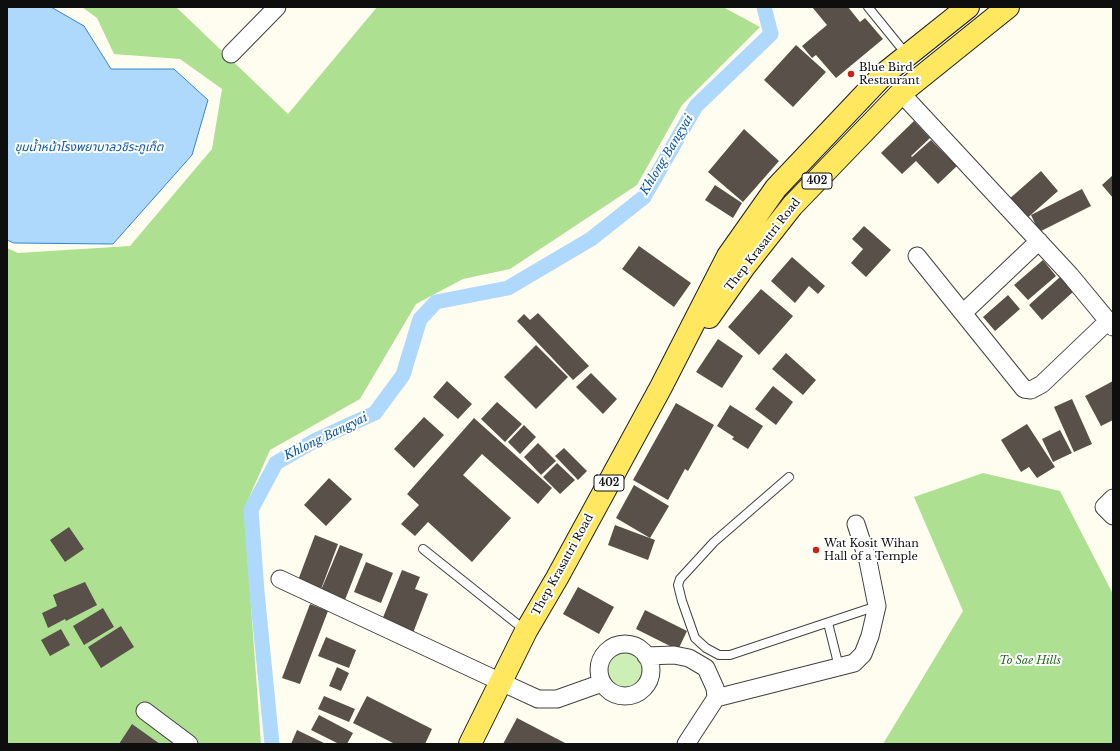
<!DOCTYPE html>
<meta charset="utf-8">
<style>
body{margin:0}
#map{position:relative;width:1120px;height:751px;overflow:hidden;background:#fffdef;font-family:"Libre Baskerville",serif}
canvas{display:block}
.frame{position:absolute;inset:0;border:8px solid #0e0e0e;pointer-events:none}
</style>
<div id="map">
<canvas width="1120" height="751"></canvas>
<div class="frame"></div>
</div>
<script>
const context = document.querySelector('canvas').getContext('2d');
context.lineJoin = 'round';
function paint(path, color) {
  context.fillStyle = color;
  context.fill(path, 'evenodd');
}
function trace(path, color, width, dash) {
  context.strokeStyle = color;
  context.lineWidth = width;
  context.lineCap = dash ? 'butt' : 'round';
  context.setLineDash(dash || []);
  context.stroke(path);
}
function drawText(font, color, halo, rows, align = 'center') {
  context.font = font + ' "Libre Baskerville","Noto Sans Thai",serif';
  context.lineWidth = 4;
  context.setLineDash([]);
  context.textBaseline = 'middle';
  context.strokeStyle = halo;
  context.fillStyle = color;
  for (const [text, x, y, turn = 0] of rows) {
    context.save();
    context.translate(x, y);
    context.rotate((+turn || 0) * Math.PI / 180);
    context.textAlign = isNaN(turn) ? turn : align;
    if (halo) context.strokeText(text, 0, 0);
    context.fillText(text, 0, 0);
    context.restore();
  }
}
paint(new Path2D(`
 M606 670a19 19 0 1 1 38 0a19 19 0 1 1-38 0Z`), '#cdeeb4');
paint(new Path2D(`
 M 82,7 L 176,7 L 288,114 L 377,7 L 723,7 L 760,27 L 682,105 L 637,185 L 510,269 L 463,279 L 416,304 L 360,399 L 270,450 L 244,509 L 261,744 L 7,744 L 7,248 L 18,253 L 130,246 L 212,149 L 222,89 L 180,59 L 114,54 L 97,18 Z
 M 983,473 L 1060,491 L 1113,594 L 1113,744 L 883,744 L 963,611 L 914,497 Z`), '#aee092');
const water = new Path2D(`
 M 7,7 L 51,7 L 84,26 L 111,69 L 174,69 L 208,100 L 192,155 L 113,244 L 14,243 L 7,240 Z`);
paint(water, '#aed8fc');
trace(water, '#2e85da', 1);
trace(new Path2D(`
 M 272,744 L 257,592 L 251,510 L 276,463 L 316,440 L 375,413 L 403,375 L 420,319 L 436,302 L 508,288 L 591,239 L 644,197 L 696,106 L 771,34 L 764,7`), '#aed8fc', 15);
paint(new Path2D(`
 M 812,7 L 848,7 L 860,22 L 865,18 L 883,39 L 836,78 L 816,55 L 812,58 L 802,46 L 827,25 Z
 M 796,45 L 826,72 L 793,107 L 764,80 Z
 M 914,121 L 930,138 L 911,156 L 912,157 L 931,140 L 957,166 L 938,184 L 916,161 L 902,174 L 881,153 Z
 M 744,129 L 779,161 L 743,202 L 708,172 Z
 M 1041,171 L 1058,191 L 1025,220 L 1008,200 Z
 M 1113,175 L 1113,198 L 1102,185 Z
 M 715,185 L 742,203 L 733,218 L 705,200 Z
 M 1082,189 L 1091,206 L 1039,232 L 1031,215 Z
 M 864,226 L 891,250 L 866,277 L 851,263 L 863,249 L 852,239 Z
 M 639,246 L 691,283 L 674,307 L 622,269 Z
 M 792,257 L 825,286 L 818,294 L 809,286 L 795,303 L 771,281 Z
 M 1043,260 L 1056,276 L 1028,300 L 1014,285 Z
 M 1060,277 L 1073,292 L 1042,320 L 1029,305 Z
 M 761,289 L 793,316 L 759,355 L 728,327 Z
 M 1008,295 L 1020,309 L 995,331 L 983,317 Z
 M 538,313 L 589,366 L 573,380 L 517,321 L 524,314 L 530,320 Z
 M 718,339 L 743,356 L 722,388 L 696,372 Z
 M 536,345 L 568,377 L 536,409 L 504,377 Z
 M 786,353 L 816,380 L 803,395 L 772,369 Z
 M 591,373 L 617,399 L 603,414 L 576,387 Z
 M 447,381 L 472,404 L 458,419 L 433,397 Z
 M 1113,381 L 1113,420 L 1101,426 L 1085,396 Z
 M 773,386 L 793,402 L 776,425 L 755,409 Z
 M 1072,399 L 1092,444 L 1074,452 L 1054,407 Z
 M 497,402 L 522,424 L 505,442 L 481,419 Z
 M 676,403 L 714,425 L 688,471 L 685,469 L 668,500 L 633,480 Z
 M 730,405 L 763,426 L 748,449 L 732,439 L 734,437 L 717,426 Z
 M 424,417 L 444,435 L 414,468 L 394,449 Z
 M 474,418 L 552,488 L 538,504 L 482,454 L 463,475 L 511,518 L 472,562 L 428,522 L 415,536 L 401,524 L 419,505 L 407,494 Z
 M 1027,424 L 1055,467 L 1037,478 L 1029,467 L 1021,472 L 1001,440 Z
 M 524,425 L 536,437 L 520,454 L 508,442 Z
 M 1060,430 L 1072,453 L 1053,462 L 1042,439 Z
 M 538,443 L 556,461 L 541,475 L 524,457 Z
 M 564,448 L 587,471 L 578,480 L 555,456 Z
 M 557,463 L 575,480 L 560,494 L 543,477 Z
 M 329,478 L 352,499 L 326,526 L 304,505 Z
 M 634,485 L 669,506 L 650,538 L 616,518 Z
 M 615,525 L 655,540 L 648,560 L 608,545 Z
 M 69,527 L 84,549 L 65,562 L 50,540 Z
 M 315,535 L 338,544 L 320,592 L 297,583 Z
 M 340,545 L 363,554 L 343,605 L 319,595 Z
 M 366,562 L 393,573 L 381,603 L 354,592 Z
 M 402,570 L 420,577 L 415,589 L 428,594 L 413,633 L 382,620 Z
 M 85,582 L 97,605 L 66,621 L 65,619 L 48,628 L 42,613 L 57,606 L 53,595 Z
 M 578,587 L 614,607 L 599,634 L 563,614 Z
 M 310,604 L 328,611 L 300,684 L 282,678 Z
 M 103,608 L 114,627 L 84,645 L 73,626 Z
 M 645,610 L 687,631 L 678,650 L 636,629 Z
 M 121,626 L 134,647 L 101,668 L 88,647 Z
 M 61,629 L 70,645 L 50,656 L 41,640 Z
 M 326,637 L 356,650 L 349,668 L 318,656 Z
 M 337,667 L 349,673 L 341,691 L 329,686 Z
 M 324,696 L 355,709 L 349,722 L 318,709 Z
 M 367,696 L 432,729 L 425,744 L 395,744 L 353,723 Z
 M 319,715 L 353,733 L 347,744 L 339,744 L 311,730 Z
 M 517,718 L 567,744 L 503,744 Z
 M 132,724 L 160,744 L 119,744 Z
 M 297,730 L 326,744 L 291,744 Z`), '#585049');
const service = new Path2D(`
 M 868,7 L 907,55
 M 789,477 L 714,542 L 680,579 L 678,585 L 682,601 L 695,638 L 706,648 L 719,655 L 730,655 L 877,606
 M 423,549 L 526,631
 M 828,623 L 839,667`);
const minor = new Path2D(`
 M 231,54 L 277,7
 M 901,93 L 1070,275 L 1113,327
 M 917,256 L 1024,389 L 1031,390 L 1042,384 L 1108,321
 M 963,313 L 1039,241
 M 1113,498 L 1104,507 L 1113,516
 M 280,579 L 501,682 L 538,699 L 557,699 L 602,683
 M599 670a26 26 0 1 1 52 0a26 26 0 1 1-52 0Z
 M 646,656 L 674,655 L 689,658 L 706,668 L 715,688 L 716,698 L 686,744
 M 716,698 L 854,663 L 863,654 L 870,636 L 877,606 L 868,561 L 856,524
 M 145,711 L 189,744`);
const primary = new Path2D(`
 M 709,317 L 744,267 L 792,206 L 901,93 L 1008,7
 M 470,744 L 526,631 L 557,578 L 661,387 L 728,256 L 776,188 L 884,74 L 968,7`);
trace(service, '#414141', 10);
trace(minor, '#414141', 19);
trace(primary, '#1f1f1f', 24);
trace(service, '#fff', 8);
trace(minor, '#fff', 17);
trace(primary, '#ffe75f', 22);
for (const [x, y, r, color] of [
 [851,74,4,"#cc2018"],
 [816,550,4,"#cc2018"]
]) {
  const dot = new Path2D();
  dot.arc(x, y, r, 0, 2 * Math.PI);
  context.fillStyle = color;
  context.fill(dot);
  trace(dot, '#fff', 1.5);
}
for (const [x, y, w] of [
 [817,181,30],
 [609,483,30]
]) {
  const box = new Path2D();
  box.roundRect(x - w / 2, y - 8, w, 16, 3);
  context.fillStyle = '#fff';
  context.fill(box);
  trace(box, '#0e0e0e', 1);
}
drawText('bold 10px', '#0e0e0e', null, [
 ["402",817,181],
 ["402",609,483]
]);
drawText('11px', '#0e0e0e', '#fff', [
 ["Blue Bird",859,68],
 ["Restaurant",859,81],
 ["Wat Kosit Wihan",824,544],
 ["Hall of a Temple",824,557]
], 'left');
drawText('11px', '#0e0e0e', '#fff', [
 ["Thep Krasattri Road",763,245,-52],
 ["Thep Krasattri Road",563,565,-61]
]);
drawText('italic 11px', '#216c18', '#fff', [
 ["To Sae Hills",1030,661]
]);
drawText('italic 12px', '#0b57ac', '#fff', [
 ["ขุมน้ำหน้าโรงพยาบาลวชิระภูเก็ต",89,148],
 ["Khlong Bangyai",667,155,-59],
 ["Khlong Bangyai",326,437,-26]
]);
</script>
